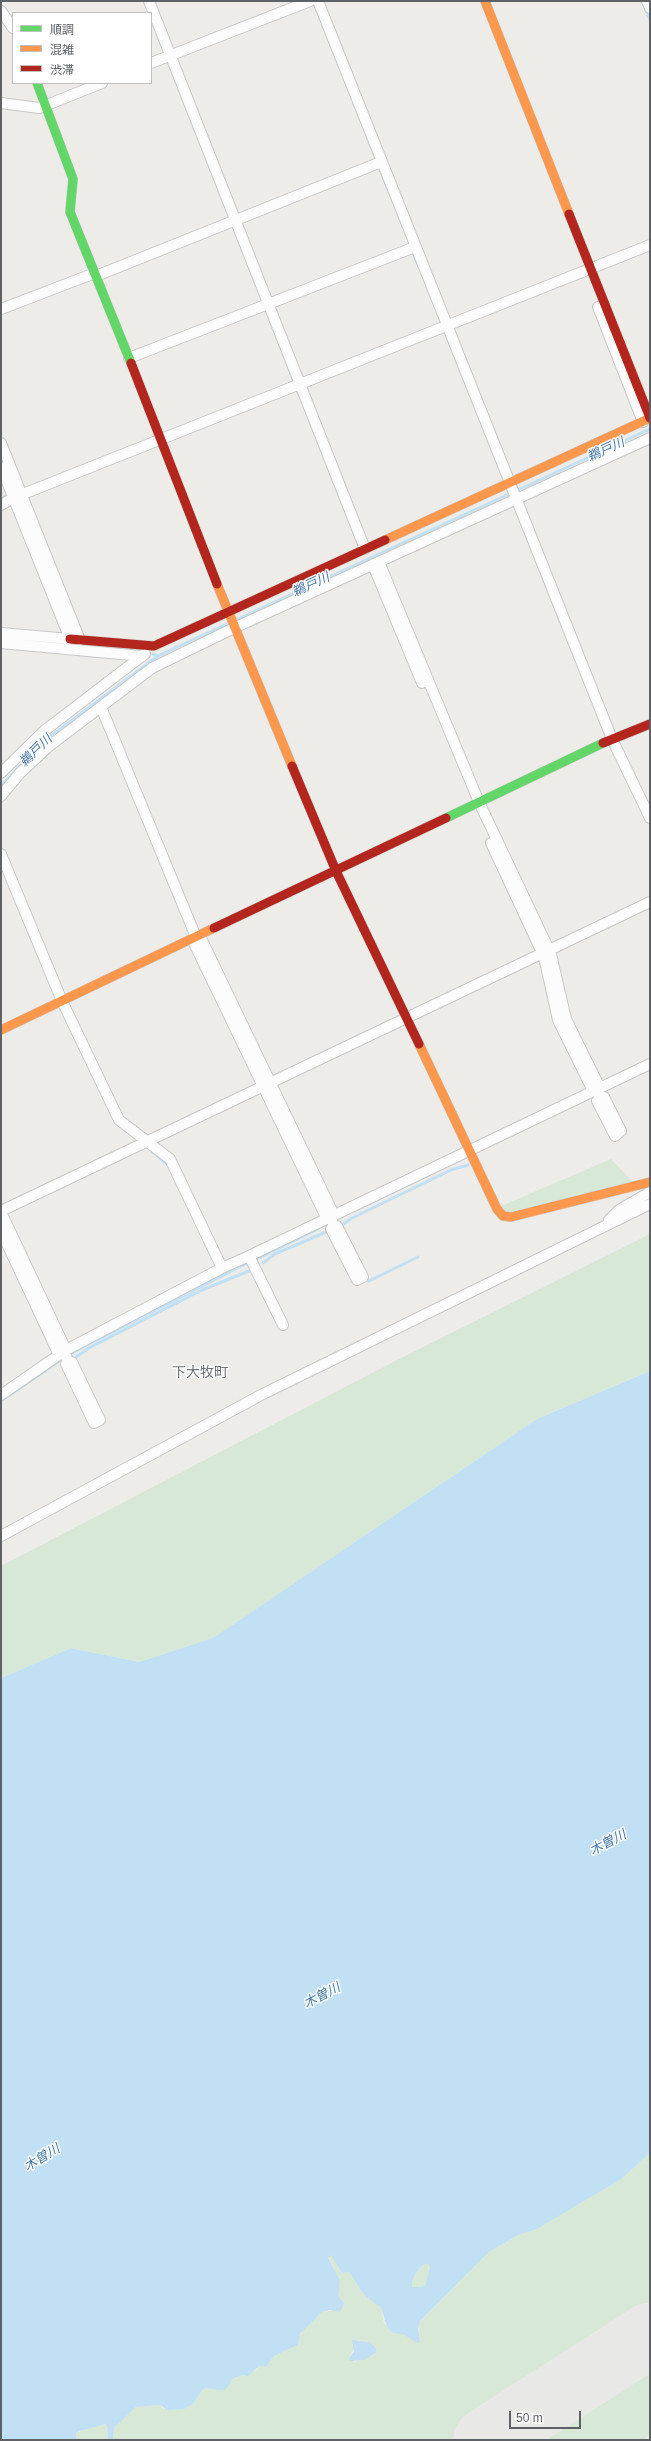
<!DOCTYPE html>
<meta charset="utf-8">
<style>
body{margin:0}
#map{position:relative;width:651px;height:2441px;overflow:hidden;background:#edece9;font-family:Helvetica,"Noto Sans JP",sans-serif}
canvas{display:block}
.frame{position:absolute;inset:0;border:2px solid #5e6266;pointer-events:none}
.legend{position:absolute;left:12px;top:12px;width:140px;height:72px;box-sizing:border-box;background:#fff;border:1px solid #bfc0c2;margin:0;padding:5px 7px;list-style:none;font-size:12px;color:#5e6266}
.legend li{display:flex;align-items:center;gap:8px;height:20px}
.legend b{width:20px;border:1px solid #bfc0c2}
.scale{position:absolute;left:509px;top:2411px;width:72px;height:18px;box-sizing:border-box;border:2px solid #5e6266;border-top:0;padding-left:5px;font-size:12px;line-height:14px;white-space:nowrap;color:#5e6266;-webkit-text-stroke:3px #fff;paint-order:stroke}
</style>
<div id="map">
<canvas width="651" height="2441"></canvas>
<div class="frame"></div>
<ul class="legend">
<li><b style="height:5px;background:#63d668"></b>順調</li>
<li><b style="height:5px;background:#ff974d"></b>混雑</li>
<li><b style="height:5px;background:#b3261e"></b>渋滞</li>
</ul>
<div class="scale">50 m</div>
</div>
<script>
const context = document.querySelector('canvas').getContext('2d');
context.lineJoin = 'round';
function paint(path, color) {
  context.fillStyle = color;
  context.fill(path, 'evenodd');
}
function trace(path, color, width, dash) {
  context.strokeStyle = color;
  context.lineWidth = width;
  context.lineCap = dash ? 'butt' : 'round';
  context.setLineDash(dash || []);
  context.stroke(path);
}
function drawText(font, color, halo, rows, align = 'center') {
  context.font = font + ' Helvetica,"Noto Sans JP",sans-serif';
  context.lineWidth = 3;
  context.setLineDash([]);
  context.textBaseline = 'middle';
  context.strokeStyle = halo;
  context.fillStyle = color;
  for (const [text, x, y, turn = 0] of rows) {
    context.save();
    context.translate(x, y);
    context.rotate((+turn || 0) * Math.PI / 180);
    context.textAlign = isNaN(turn) ? turn : align;
    if (halo) context.strokeText(text, 0, 0);
    context.fillText(text, 0, 0);
    context.restore();
  }
}
paint(new Path2D(`
 M 611,1159 L 635,1184 L 507,1213 L 501,1206 Z
 M 650,1234 L 650,1371 L 537,1419 L 213,1638 L 139,1662 L 71,1648 L 1,1678 L 1,1566 L 399,1359 Z
 M 650,2153 L 650,2435 L 642,2440 L 113,2440 L 114,2428 L 136,2407 L 160,2405 L 163,2409 L 184,2409 L 192,2405 L 203,2389 C 214,2387 226,2392 232,2379 L 255,2371 L 259,2366 L 266,2367 L 274,2356 L 298,2345 C 298,2331 313,2321 322,2312 L 332,2311 C 341,2288 340,2278 328,2256 L 331,2254 L 342,2273 L 349,2272 L 364,2295 L 381,2308 L 384,2323 L 393,2333 L 405,2335 L 419,2333 L 418,2324 L 421,2321 L 489,2252 L 518,2235 L 537,2229 L 620,2180 ZM 358,2340 L 369,2342 L 375,2355 L 354,2362 L 350,2356 Z
 M 425,2264 L 429,2264 L 430,2268 L 425,2285 L 421,2287 L 412,2287 C 411,2279 419,2267 425,2264 Z
 M 101,2424 L 107,2425 L 108,2440 L 76,2440 L 76,2433 Z`), '#d8e8d6');
paint(new Path2D(`
 M 650,1371 L 650,2153 L 620,2180 L 537,2229 L 518,2235 L 489,2252 L 420,2321 L 418,2328 L 420,2342 L 417,2343 L 405,2335 L 393,2333 L 387,2327 L 381,2308 L 364,2295 L 349,2272 L 342,2273 L 331,2255 L 328,2257 L 340,2281 L 338,2296 L 344,2303 L 340,2312 L 330,2310 L 322,2312 L 300,2334 L 298,2345 L 274,2356 L 266,2367 L 259,2366 L 248,2376 L 243,2375 L 232,2379 C 224,2398 218,2386 203,2389 L 192,2405 L 184,2409 L 167,2410 L 160,2405 L 136,2407 L 114,2428 L 113,2440 L 108,2440 L 107,2426 L 105,2424 L 80,2431 L 76,2433 L 76,2440 L 1,2440 L 1,1678 L 71,1648 L 139,1662 L 213,1638 L 537,1419 ZM 425,2264 L 429,2264 L 430,2268 L 425,2285 L 421,2287 L 412,2287 C 411,2279 419,2267 425,2264 Z
 M 352,2340 L 369,2342 L 376,2348 L 376,2353 L 364,2360 L 350,2361 L 349,2358 L 354,2352 Z`), '#c1e0f4');
trace(new Path2D(`
 M 645,8 L 650,20
 M 379,167 L 389,192
 M 413,253 L 417,263
 M 1,499 L 6,496
 M 236,620 L 650,429
 M 39,642 L 61,643
 M 153,654 L 158,656
 M 1,786 L 43,742 L 158,656 L 229,623
 M 153,1152 L 168,1165
 M 341,1226 L 350,1219 L 451,1170 L 468,1165
 M 255,1260 L 318,1229
 M 263,1263 L 275,1254 L 326,1232
 M 369,1281 L 418,1257
 M 68,1355 L 249,1262
 M 76,1357 L 89,1348 L 202,1290 L 249,1271
 M 1,1401 L 64,1358`), '#c1e0f4', 3);
trace(new Path2D(`
 M 486,2440 L 650,2335`), '#e8e8e6', 65);
const street = new Path2D(`
 M 149,1 L 365,549
 M 318,1 L 612,739 L 650,818
 M 647,1 L 650,8
 M 1,11 L 13,28
 M 151,63 L 310,1
 M 1,103 L 39,108 L 102,83
 M 96,276 L 381,162
 M 598,307 L 643,422
 M 1,309 L 95,273
 M 129,358 L 415,247
 M 1,443 L 80,640
 M 1,467 L 70,639 L 1,633
 M 1,505 L 13,498 L 650,245
 M 379,562 L 479,802 L 551,954 L 566,1019 L 600,1088
 M 373,565 L 422,683
 M 1,643 L 142,656 L 145,654
 M 101,707 L 196,937
 M 1,773 L 44,731 L 142,656
 M 1,796 L 20,773 L 48,747 L 152,668 L 234,628 L 650,438
 M 491,843 L 544,957 L 558,1020 L 593,1091
 M 1,854 L 62,1001 L 119,1120 L 170,1159 L 222,1268 L 249,1256 L 283,1325
 M 200,936 L 334,1215
 M 192,939 L 327,1219
 M 596,1089 L 601,1099 L 597,1101 L 615,1136 L 621,1131 L 604,1097 L 601,1099
 M 1,1211 L 650,902
 M 1,1212 L 66,1350
 M 330,1217 L 334,1226 L 331,1229 L 357,1280 L 363,1277 L 337,1226 L 334,1226
 M 609,1220 L 619,1210 L 650,1192
 M 1,1231 L 59,1355
 M 249,1256 L 650,1064
 M 64,1352 L 68,1361 L 66,1364 L 94,1423 L 100,1420 L 72,1362 L 68,1361
 M 1,1395 L 66,1350 L 222,1268
 M 1,1536 L 261,1395 L 650,1204`);
const fast = new Path2D(`
 M 37,83 L 73,179 L 70,212 L 131,363
 M 446,818 L 603,743`);
const slow = new Path2D(`
 M 485,1 L 569,214
 M 385,540 L 650,418
 M 217,584 L 292,766
 M 1,1030 L 214,928
 M 419,1044 L 497,1209 L 503,1216 L 511,1217 L 650,1182`);
const jam = new Path2D(`
 M 569,214 L 650,418
 M 131,363 L 217,584
 M 70,639 L 154,646 L 385,540
 M 603,743 L 650,724
 M 292,766 L 336,871 L 419,1044
 M 214,928 L 446,818`);
trace(street, '#c8c8c8', 12);
trace(fast, '#cacaca', 10);
trace(slow, '#cacaca', 10);
trace(jam, '#cacaca', 10);
trace(street, '#fcfcfc', 10);
trace(fast, '#63d668', 9);
trace(slow, '#ff974d', 9);
trace(jam, '#b3261e', 9);
drawText('italic 13px', '#4777a2', '#fff', [
 ["鵜戸川",606,450,-25],
 ["鵜戸川",311,585,-25],
 ["鵜戸川",36,751,-44],
 ["木曽川",608,1843,-28],
 ["木曽川",322,1996,-28],
 ["木曽川",42,2158,-31]
]);
drawText('14px', '#6f7478', '#fff', [
 ["下大牧町",200,1373]
]);
</script>
